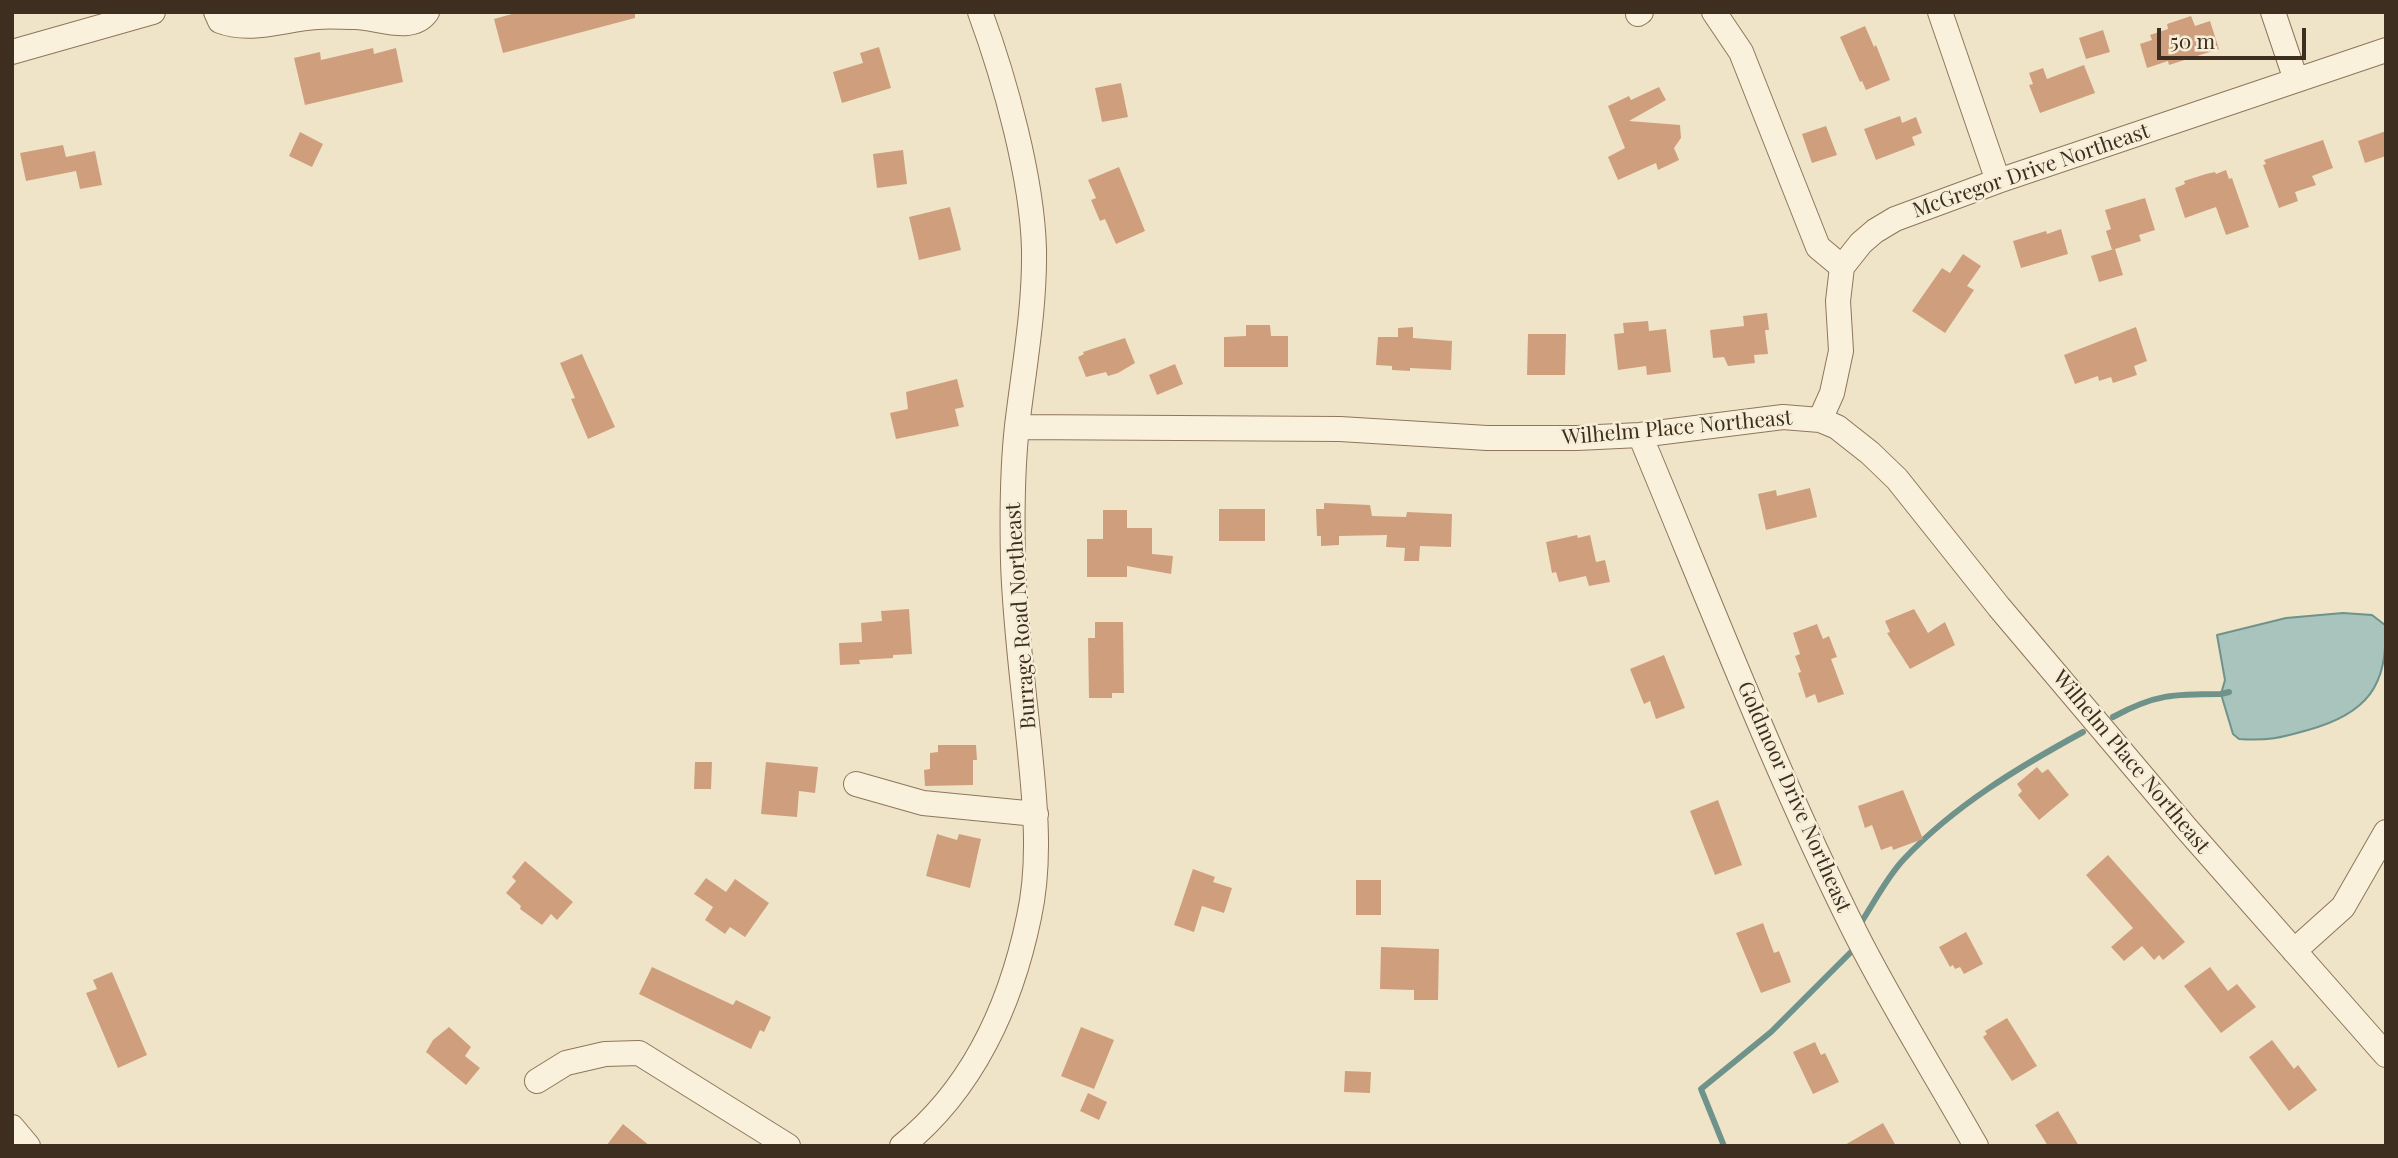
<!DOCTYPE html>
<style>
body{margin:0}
#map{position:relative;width:2398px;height:1158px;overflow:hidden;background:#f0e4c8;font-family:"Playfair Display",serif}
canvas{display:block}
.frame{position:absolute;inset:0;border:14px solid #3d2e20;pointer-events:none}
.scale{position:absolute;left:2157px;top:28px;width:149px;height:32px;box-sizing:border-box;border:4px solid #3d2e20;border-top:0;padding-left:9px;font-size:21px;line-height:24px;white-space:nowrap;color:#3d2e20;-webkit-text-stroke:5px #f7eed8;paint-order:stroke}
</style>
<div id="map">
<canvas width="2398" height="1158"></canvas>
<div class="frame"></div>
<div class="scale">50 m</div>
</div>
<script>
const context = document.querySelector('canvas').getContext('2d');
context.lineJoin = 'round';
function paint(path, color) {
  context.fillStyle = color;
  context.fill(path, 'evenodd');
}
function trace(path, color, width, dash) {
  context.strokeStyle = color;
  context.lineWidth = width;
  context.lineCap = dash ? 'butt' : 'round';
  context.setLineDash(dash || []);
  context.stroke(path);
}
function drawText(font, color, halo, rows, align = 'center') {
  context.font = font + ' "Playfair Display",serif';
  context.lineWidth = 5;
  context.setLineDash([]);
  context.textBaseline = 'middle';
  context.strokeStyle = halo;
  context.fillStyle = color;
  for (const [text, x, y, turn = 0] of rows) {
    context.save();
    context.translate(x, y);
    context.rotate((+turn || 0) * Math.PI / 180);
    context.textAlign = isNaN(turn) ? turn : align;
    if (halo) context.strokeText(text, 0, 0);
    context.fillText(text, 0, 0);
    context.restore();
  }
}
const water = new Path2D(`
 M 2343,613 L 2372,615 L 2385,625 C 2389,686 2366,714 2308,730 C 2280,738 2268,741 2239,739 L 2233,734 L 2221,694 L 2225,680 L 2217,635 L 2286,618 Z`);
paint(water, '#a9c4bc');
trace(water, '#6f938a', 2);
trace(new Path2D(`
 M 2113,717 C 2155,694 2174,694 2221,694 L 2229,692
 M 1862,921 C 1875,901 1887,877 1904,859 C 1955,805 2019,767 2083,732
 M 1724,1146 L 1701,1089 L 1771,1032 L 1853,950`), '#6f938a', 6);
paint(new Path2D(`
 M 519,12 L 635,12 L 635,18 L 503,53 L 494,19 Z
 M 2191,16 L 2195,26 L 2210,21 L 2219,49 L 2169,65 L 2168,61 L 2147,68 L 2140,44 L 2152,40 L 2150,35 L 2168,29 L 2167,24 Z
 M 1865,26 L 1874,47 L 1876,45 L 1890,80 L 1866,90 L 1862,81 L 1860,82 L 1840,37 Z
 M 2103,30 L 2110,52 L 2086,59 L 2079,38 Z
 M 879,47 L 891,88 L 842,103 L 833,72 L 863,63 L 860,53 Z
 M 373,48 L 374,54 L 396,48 L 403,82 L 305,105 L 294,58 L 320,52 L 321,60 Z
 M 2084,65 L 2095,93 L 2040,113 L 2029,85 L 2033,84 L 2029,73 L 2043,68 L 2047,79 Z
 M 1121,83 L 1128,117 L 1102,122 L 1095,88 Z
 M 1659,87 L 1666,100 L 1629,121 L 1680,125 L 1681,138 L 1674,148 L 1679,160 L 1658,170 L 1656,163 L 1618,180 L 1608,157 L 1625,148 L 1608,106 L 1629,96 L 1631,100 Z
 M 1900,116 L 1902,123 L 1916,117 L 1922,133 L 1912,137 L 1915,145 L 1876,160 L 1864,129 Z
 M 1826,126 L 1837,155 L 1812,163 L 1802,134 Z
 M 2386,131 L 2386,156 L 2365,163 L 2358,141 Z
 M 300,132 L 323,144 L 312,167 L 289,156 Z
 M 2323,140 L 2333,168 L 2312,176 L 2316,185 L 2295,192 L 2298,201 L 2279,208 L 2263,165 L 2266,164 L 2264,160 Z
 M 63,145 L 66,157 L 95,151 L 102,185 L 80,189 L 76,171 L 26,181 L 20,153 Z
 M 903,150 L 907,184 L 877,188 L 873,154 Z
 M 1119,167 L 1145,231 L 1116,244 L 1105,219 L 1100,221 L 1091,200 L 1096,198 L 1088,180 Z
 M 2226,170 L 2229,179 L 2232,178 L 2249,227 L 2226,235 L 2216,207 L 2185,218 L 2175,188 L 2185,184 L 2184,181 L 2206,174 L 2215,172 L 2216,174 Z
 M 2145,198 L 2155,230 L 2139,235 L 2141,241 L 2115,249 L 2123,275 L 2099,282 L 2091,256 L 2114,249 L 2112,250 L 2106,231 L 2111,229 L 2105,210 Z
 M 950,207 L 961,250 L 919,260 L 909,217 Z
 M 2061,229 L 2068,254 L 2021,268 L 2013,241 L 2046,231 L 2047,234 Z
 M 1963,254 L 1981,266 L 1967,286 L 1974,290 L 1945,333 L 1912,311 L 1942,268 L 1950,273 Z
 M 1767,313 L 1769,330 L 1765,330 L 1768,354 L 1754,355 L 1755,363 L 1728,366 L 1724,357 L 1713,358 L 1710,330 L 1744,326 L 1743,316 Z
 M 1648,321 L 1649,331 L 1666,329 L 1671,372 L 1647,375 L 1646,366 L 1618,370 L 1614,334 L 1624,333 L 1623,323 Z
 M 1246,325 L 1270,325 L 1271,336 L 1288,336 L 1288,367 L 1224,367 L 1224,337 L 1246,336 Z
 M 1413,327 L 1413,338 L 1452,341 L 1451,370 L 1410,368 L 1410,371 L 1392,370 L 1392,366 L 1376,365 L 1378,337 L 1398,337 L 1398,328 Z
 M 2136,327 L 2147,361 L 2134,366 L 2137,375 L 2113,383 L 2111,377 L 2099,381 L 2098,376 L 2075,384 L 2064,355 Z
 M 1528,334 L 1566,334 L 1565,375 L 1527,375 Z
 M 1125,338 L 1135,363 L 1118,373 L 1108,376 L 1106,372 L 1086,377 L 1078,357 L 1084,354 L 1083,352 Z
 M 582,354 L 615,427 L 588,439 L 571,399 L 575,398 L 560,363 Z
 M 1175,364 L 1183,384 L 1157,395 L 1149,375 Z
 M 957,379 L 964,407 L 955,409 L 959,426 L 896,439 L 890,413 L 908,409 L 906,392 Z
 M 1810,488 L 1817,517 L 1766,530 L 1758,494 L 1776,490 L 1777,496 Z
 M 1324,503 L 1370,505 L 1372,516 L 1406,517 L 1407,512 L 1452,514 L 1451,547 L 1420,546 L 1419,561 L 1404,561 L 1405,548 L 1386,547 L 1387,535 L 1339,536 L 1339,545 L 1321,546 L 1321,536 L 1317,536 L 1316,509 L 1324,509 Z
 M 1219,509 L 1265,509 L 1265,541 L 1219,541 Z
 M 1103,510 L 1127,510 L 1127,528 L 1152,528 L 1152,554 L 1173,556 L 1171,574 L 1127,566 L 1127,577 L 1087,577 L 1087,539 L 1103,539 Z
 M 1577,535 L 1578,538 L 1590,535 L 1596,562 L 1605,560 L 1610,582 L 1589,586 L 1586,576 L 1559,582 L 1556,572 L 1552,573 L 1546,542 Z
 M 909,609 L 912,654 L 893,655 L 893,658 L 859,660 L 860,664 L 840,665 L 839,643 L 862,642 L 861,623 L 882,621 L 881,611 Z
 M 1914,609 L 1928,633 L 1945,622 L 1955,645 L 1910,669 L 1887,633 L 1890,632 L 1885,621 Z
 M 1095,622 L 1123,622 L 1124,693 L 1112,693 L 1112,698 L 1089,698 L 1088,638 L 1095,638 Z
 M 1817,624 L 1823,639 L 1829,636 L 1837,657 L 1831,659 L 1844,694 L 1818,703 L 1815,694 L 1806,698 L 1798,673 L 1801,672 L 1795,656 L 1800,654 L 1793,633 Z
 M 1664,655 L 1685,708 L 1656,719 L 1650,701 L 1644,704 L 1630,669 Z
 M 938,745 L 976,745 L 977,760 L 973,760 L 973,785 L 925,786 L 924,770 L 930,769 L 930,753 L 938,752 Z
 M 695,762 L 712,762 L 711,789 L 694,789 Z
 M 766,762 L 818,767 L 815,793 L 799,791 L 797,817 L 761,814 Z
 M 2037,767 L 2042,773 L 2048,769 L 2069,795 L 2039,820 L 2018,795 L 2022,791 L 2017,784 Z
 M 1903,790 L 1923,839 L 1893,850 L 1892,846 L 1881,850 L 1872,825 L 1865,828 L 1858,806 Z
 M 1718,800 L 1742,865 L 1715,875 L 1690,811 Z
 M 937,834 L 957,840 L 959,834 L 981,839 L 970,888 L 926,876 Z
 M 2108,855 L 2185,942 L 2163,960 L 2159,955 L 2154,960 L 2142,946 L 2124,961 L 2111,947 L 2133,928 L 2086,875 Z
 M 525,861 L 573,902 L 557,920 L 551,914 L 542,925 L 520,909 L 521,906 L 506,893 L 516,881 L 512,877 Z
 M 1193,869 L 1215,877 L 1213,882 L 1232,888 L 1224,913 L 1202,906 L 1194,932 L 1174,925 Z
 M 706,878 L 726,892 L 735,879 L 769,903 L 745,937 L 730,927 L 725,934 L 705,920 L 713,907 L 694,894 Z
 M 1356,880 L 1381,880 L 1381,915 L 1356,915 Z
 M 1763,923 L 1774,953 L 1779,951 L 1791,982 L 1761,993 L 1736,933 Z
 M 1966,932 L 1983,964 L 1964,974 L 1960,967 L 1955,969 L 1953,965 L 1950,967 L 1939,947 Z
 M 1381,947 L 1439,949 L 1438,1000 L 1414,1000 L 1414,990 L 1380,989 Z
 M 652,967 L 733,1005 L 736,1000 L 771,1017 L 764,1032 L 760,1030 L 751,1049 L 639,994 Z
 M 2210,967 L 2228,991 L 2237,984 L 2256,1007 L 2221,1033 L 2184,986 Z
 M 112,972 L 147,1055 L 118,1068 L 86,993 L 97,989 L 93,980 Z
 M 2007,1018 L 2037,1066 L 2012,1081 L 1983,1037 L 1987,1034 L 1985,1031 Z
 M 449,1027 L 471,1047 L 465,1056 L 480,1068 L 466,1085 L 426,1052 L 433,1040 Z
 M 1081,1027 L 1114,1040 L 1094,1089 L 1061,1076 Z
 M 2272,1040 L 2294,1069 L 2298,1065 L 2317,1090 L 2289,1111 L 2249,1057 Z
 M 1815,1042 L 1821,1055 L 1825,1053 L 1839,1082 L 1813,1094 L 1793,1052 Z
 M 1345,1071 L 1371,1072 L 1370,1093 L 1344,1092 Z
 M 1088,1093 L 1107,1102 L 1099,1120 L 1080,1111 Z
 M 2058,1111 L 2079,1146 L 2048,1146 L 2035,1125 Z
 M 1883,1123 L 1896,1146 L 1843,1146 Z
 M 623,1124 L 650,1146 L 606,1146 Z`), '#cf9f7d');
const minor = new Path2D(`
 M 216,12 L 220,21 C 251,33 284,19 317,17 C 329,16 342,17 355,17 C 377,17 412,34 427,12
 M 1714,12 L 1741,52 L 1818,247 L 1842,267
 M 1940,12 L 1998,181
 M 2273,12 L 2296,80
 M 1638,14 L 1641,12
 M 12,52 L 153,12
 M 1820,420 L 1832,393 L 1841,351 L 1838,301 L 1842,267 L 1861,243 L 1875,231 L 1895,219 L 1998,181 L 2386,50
 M 1017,427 L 1340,429 L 1487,438 L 1577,438 L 1640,435 L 1783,417 L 1820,420 L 1837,427 L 1870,453 L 1897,479 L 1999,607 L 2186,828 L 2386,1055
 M 1640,435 C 1710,602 1775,772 1856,934 C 1893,1007 1936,1075 1976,1146
 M 856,784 L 923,803 L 1036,814
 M 2294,951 L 2343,907 L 2386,832
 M 537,1081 L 566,1063 L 605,1054 L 639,1053 L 788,1146
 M 12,1127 L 28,1146
 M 902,1146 C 973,1089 1011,1004 1029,917 C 1040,867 1036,813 1031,763 C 1025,697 1015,629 1013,562 C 1012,517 1012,471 1017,426 C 1024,367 1035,308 1034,249 C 1032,177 1005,80 980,12`);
trace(minor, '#8d765c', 26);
trace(minor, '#faf1dc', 24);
drawText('21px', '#3d2e20', '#f7eed8', [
 ["McGregor Drive Northeast",2031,171,-19],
 ["Wilhelm Place Northeast",1677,428,-5],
 ["Burrage Road Northeast",1021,616,-94],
 ["Wilhelm Place Northeast",2131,762,50],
 ["Goldmoor Drive Northeast",1794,797,66]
]);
</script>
